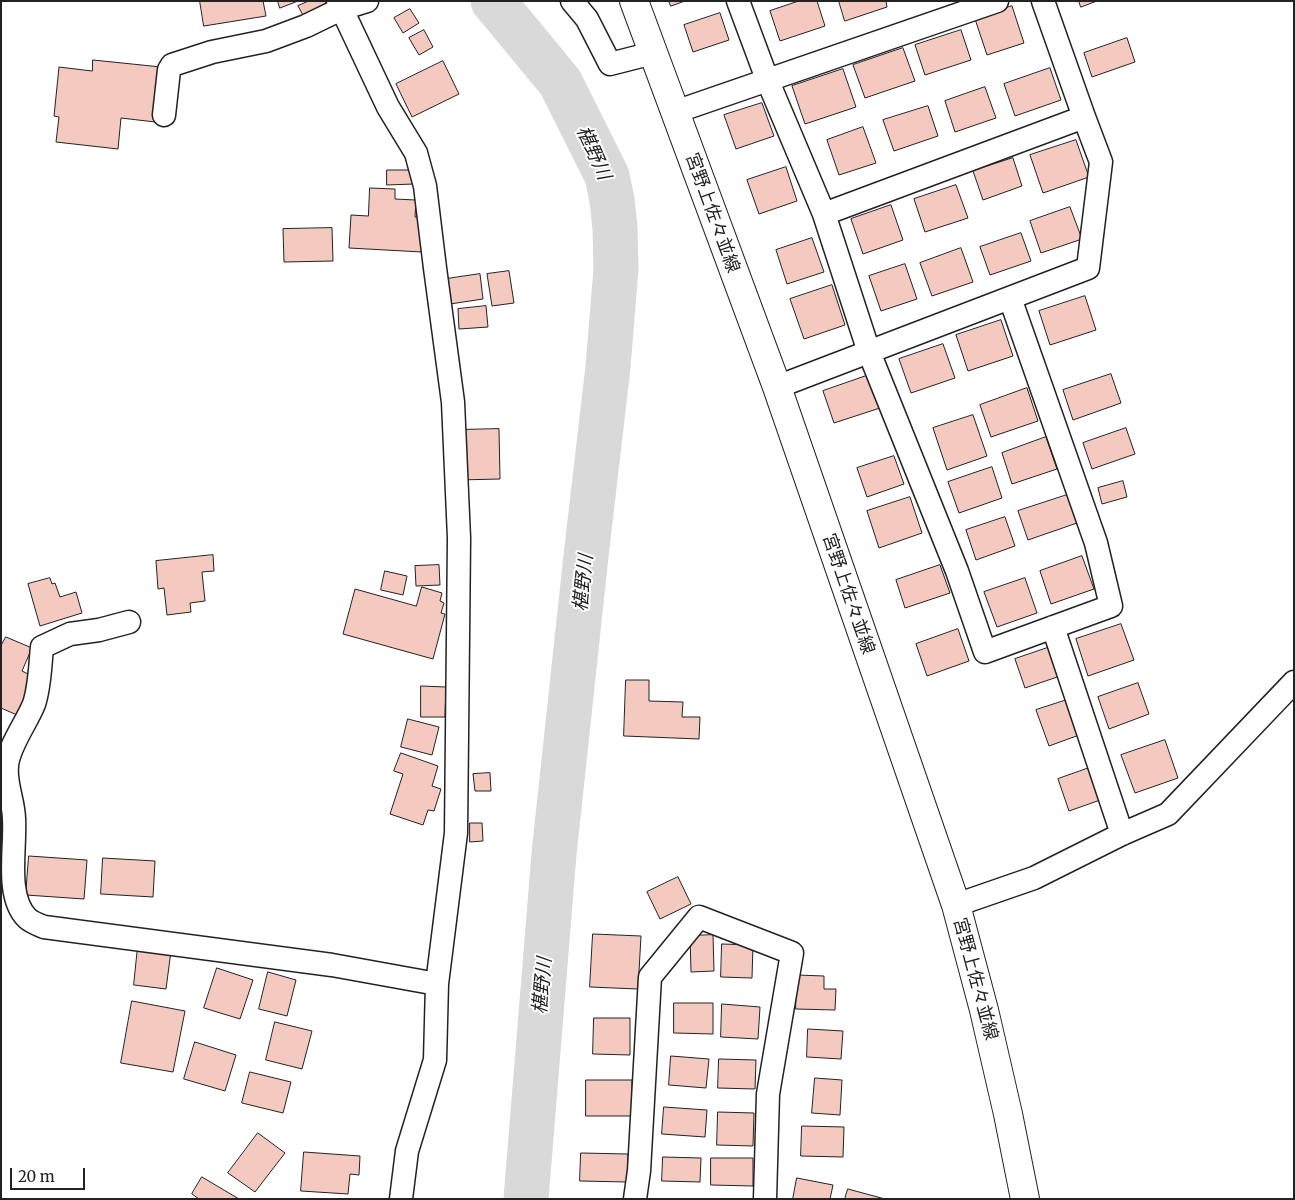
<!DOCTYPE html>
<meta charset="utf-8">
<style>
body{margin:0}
#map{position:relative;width:1295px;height:1200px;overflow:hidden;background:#fff;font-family:Merriweather,serif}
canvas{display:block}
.frame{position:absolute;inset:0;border:2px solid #222;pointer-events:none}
.scale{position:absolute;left:10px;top:1168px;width:75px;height:22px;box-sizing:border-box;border:2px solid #222;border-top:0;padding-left:6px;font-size:15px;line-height:18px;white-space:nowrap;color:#222;-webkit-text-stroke:4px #fff;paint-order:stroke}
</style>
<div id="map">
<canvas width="1295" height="1200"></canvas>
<div class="frame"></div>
<div class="scale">20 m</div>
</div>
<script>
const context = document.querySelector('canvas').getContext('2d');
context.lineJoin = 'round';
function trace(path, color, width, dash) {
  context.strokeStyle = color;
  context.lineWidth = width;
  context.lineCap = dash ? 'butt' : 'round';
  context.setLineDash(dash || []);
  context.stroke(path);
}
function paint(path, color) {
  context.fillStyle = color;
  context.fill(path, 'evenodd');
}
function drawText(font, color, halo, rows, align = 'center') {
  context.font = font + ' Merriweather,"Noto Sans JP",serif';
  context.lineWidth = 4;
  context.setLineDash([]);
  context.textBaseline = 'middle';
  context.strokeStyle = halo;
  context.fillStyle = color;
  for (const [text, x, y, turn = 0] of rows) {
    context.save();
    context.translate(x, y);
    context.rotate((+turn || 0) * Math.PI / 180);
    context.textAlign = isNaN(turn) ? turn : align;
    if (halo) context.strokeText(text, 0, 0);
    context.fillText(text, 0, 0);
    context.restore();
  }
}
trace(new Path2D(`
 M 493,1 L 560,82 L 607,176 L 612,200 L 615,228 L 616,269 L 608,367 L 586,556 L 554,854 L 526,1199`), '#d9d9d9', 45);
const building = new Path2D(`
 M 200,1 L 263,1 L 266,16 L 204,26 Z
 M 278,1 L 298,1 L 280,8 Z
 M 309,1 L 325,1 L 329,10 L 306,21 L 298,6 Z
 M 669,1 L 685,1 L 671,6 Z
 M 799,1 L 817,1 L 825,26 L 780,41 L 770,11 Z
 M 839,1 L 886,1 L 887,7 L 845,21 Z
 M 1079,1 L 1097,1 L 1081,7 Z
 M 1012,6 L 1024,43 L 987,55 L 975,19 Z
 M 410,9 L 419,23 L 403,33 L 394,18 Z
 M 720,13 L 729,40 L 693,52 L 684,25 Z
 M 424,30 L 433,47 L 419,55 L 409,38 Z
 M 961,30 L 971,60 L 925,75 L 915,45 Z
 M 1127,38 L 1135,62 L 1092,77 L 1084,53 Z
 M 903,48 L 915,81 L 865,98 L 853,65 Z
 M 93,60 L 161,67 L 155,122 L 121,118 L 118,149 L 56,142 L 59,117 L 54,116 L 59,67 L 92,71 Z
 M 443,61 L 459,94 L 412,117 L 396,84 Z
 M 1050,68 L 1061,100 L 1015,116 L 1004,84 Z
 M 843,69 L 856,107 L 805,124 L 792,86 Z
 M 985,87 L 996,118 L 955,132 L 945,101 Z
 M 762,103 L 774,136 L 736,149 L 724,115 Z
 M 928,106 L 938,136 L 894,151 L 883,120 Z
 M 863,127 L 876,163 L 839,175 L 827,140 Z
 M 1076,140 L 1089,177 L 1043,193 L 1030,155 Z
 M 1013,158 L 1022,186 L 983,200 L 973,171 Z
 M 786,167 L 797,201 L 759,214 L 747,180 Z
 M 387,170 L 414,170 L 414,184 L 387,185 Z
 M 956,185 L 968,218 L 925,232 L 914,199 Z
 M 370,188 L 395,189 L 395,199 L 416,200 L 415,217 L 424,217 L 422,252 L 349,248 L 351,215 L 368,216 Z
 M 891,205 L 903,240 L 863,254 L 851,219 Z
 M 1070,207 L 1082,239 L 1041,253 L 1030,221 Z
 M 332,228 L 333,261 L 284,262 L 283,229 Z
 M 1021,233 L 1031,261 L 990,275 L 980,247 Z
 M 812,238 L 824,272 L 787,284 L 776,250 Z
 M 961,248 L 973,282 L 932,296 L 920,263 Z
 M 905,264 L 917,299 L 881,311 L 869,276 Z
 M 509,271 L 514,303 L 492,306 L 487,274 Z
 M 480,274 L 483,299 L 450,304 L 446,279 Z
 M 832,285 L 845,325 L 804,339 L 790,299 Z
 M 1085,296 L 1096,330 L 1050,345 L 1039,311 Z
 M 486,306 L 488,327 L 459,329 L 458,309 Z
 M 1001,320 L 1013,356 L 968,371 L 956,335 Z
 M 943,344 L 955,378 L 911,393 L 899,359 Z
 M 1111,374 L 1121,403 L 1073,420 L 1063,390 Z
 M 869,375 L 880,408 L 834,423 L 823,391 Z
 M 1027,388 L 1038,421 L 991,437 L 980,405 Z
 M 973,415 L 987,456 L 947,470 L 933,428 Z
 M 1126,428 L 1135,454 L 1092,469 L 1083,443 Z
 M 499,429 L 500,479 L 458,480 L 457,430 Z
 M 1046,437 L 1057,469 L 1012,484 L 1002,453 Z
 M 894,456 L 904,484 L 867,497 L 857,468 Z
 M 992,467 L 1002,498 L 959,513 L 948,482 Z
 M 1123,481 L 1127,497 L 1102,504 L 1098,488 Z
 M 1067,495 L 1077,523 L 1028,540 L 1018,511 Z
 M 910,497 L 922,533 L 879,548 L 867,511 Z
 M 1005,517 L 1015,546 L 976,560 L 966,530 Z
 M 213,555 L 214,571 L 202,572 L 205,601 L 190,603 L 191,612 L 167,615 L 164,588 L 158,589 L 156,561 Z
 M 1082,556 L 1094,589 L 1051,604 L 1040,571 Z
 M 439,565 L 440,585 L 416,586 L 415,566 Z
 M 940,565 L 950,593 L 905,608 L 896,580 Z
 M 385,571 L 407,576 L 403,595 L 381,590 Z
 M 50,578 L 52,584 L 55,583 L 60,597 L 76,592 L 82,613 L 40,626 L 28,584 Z
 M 1025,578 L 1037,613 L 997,627 L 984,592 Z
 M 422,587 L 442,593 L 440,601 L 444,603 L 441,613 L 445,614 L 433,659 L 343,634 L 355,589 L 416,606 Z
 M 1121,624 L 1134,660 L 1088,676 L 1076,639 Z
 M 958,629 L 969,661 L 927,676 L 916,644 Z
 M 6,637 L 32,648 L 22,671 L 34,677 L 17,715 L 1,708 L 1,646 Z
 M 1056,645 L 1066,674 L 1025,688 L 1015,659 Z
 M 626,680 L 649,680 L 649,701 L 683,702 L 682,717 L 700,717 L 699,739 L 624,736 Z
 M 1138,683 L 1149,714 L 1109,729 L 1098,697 Z
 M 421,686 L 446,687 L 445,717 L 421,717 Z
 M 1070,699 L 1082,734 L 1049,746 L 1036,710 Z
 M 408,719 L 439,727 L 432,755 L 401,747 Z
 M 1165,740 L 1178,778 L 1135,793 L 1121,755 Z
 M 401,753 L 438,766 L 432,786 L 441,789 L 434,811 L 428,810 L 423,825 L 390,814 L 403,774 L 394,771 Z
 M 1092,767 L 1103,799 L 1069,811 L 1058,779 Z
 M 490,773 L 491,791 L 475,791 L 473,774 Z
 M 470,823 L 482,823 L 483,841 L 470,842 Z
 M 29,856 L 87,860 L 84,899 L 26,895 Z
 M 103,858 L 155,861 L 153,897 L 101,894 Z
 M 678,877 L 691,904 L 660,919 L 647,892 Z
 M 593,934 L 641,936 L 638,989 L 590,987 Z
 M 713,935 L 714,971 L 691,972 L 690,936 Z
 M 722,944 L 753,945 L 752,978 L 721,977 Z
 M 138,946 L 171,951 L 166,989 L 134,985 Z
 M 217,968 L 253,980 L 240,1019 L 204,1008 Z
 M 268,972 L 296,980 L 287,1016 L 259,1009 Z
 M 797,975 L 824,976 L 824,989 L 836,989 L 835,1010 L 796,1009 Z
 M 132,1001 L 185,1011 L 173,1072 L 121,1063 Z
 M 674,1003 L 713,1003 L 713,1034 L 674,1033 Z
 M 722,1004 L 760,1007 L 758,1039 L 721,1037 Z
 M 594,1018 L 630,1018 L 630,1055 L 593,1054 Z
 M 275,1022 L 312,1031 L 302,1069 L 266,1060 Z
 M 808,1029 L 843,1031 L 841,1059 L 807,1057 Z
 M 195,1042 L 236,1055 L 225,1091 L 184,1079 Z
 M 671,1056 L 709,1059 L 706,1088 L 669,1085 Z
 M 719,1059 L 756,1060 L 755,1089 L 718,1088 Z
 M 250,1072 L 291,1082 L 283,1113 L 242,1103 Z
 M 815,1078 L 842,1080 L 840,1115 L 812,1113 Z
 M 586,1080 L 632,1080 L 632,1116 L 586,1116 Z
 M 664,1107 L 707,1110 L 705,1137 L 662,1134 Z
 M 718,1112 L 754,1113 L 753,1146 L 717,1145 Z
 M 802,1126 L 844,1127 L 843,1157 L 801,1156 Z
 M 258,1133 L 285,1153 L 255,1192 L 228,1173 Z
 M 304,1152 L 360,1156 L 359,1175 L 350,1174 L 348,1194 L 301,1191 Z
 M 581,1153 L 628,1154 L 627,1182 L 580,1181 Z
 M 663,1157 L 701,1158 L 700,1182 L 662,1181 Z
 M 711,1158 L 753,1158 L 753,1186 L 711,1185 Z
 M 202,1177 L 239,1199 L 199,1199 L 192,1194 Z
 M 797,1178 L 833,1185 L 830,1199 L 793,1199 Z
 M 848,1189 L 885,1199 L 845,1199 Z`);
paint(building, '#f3c9c0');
trace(building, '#222', 1);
const street = new Path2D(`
 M 338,1 L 388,107 L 416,153 L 425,186 L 435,268 L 453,402 L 459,538 L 456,833 L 437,984 L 435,1060 L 407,1151 L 401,1199
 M 572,1 L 587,19 L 610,64 L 653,53
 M 738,1 L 767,79 L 824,214 L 869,352 L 957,571 L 985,652 L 1111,606 L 1096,543 L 1010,298
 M 675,112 L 997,1
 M 164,115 L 169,70 L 172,65 L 212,52 L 266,41 L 306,26 L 341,9 L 367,1
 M 824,214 L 1084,117
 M 777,387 L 1088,268 L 1101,162 L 1084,117 L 1043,1
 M 129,622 L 99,630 L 70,634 L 42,647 C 40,666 40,686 34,704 C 27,722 8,747 7,766 C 5,784 14,802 14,819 C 16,848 5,896 27,918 C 31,922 39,925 44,927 L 332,965 L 437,984
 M 1053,627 L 1122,834
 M 956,905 L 1034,878 L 1122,834 L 1168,814 L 1294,682
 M 635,1199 L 639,1171 L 650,977 L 699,917 L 792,953 L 768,1094 L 765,1199`);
const secondary = new Path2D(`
 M 634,1 L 777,387 L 956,905 L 984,1010 L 1008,1114 L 1025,1199`);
trace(street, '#222', 25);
trace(secondary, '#222', 30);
trace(street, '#fff', 22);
trace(secondary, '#fff', 28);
drawText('18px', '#222', '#fff', [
 ["宮野上佐々並線",712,213,70],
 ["宮野上佐々並線",848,594,71],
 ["宮野上佐々並線",975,979,75]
]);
drawText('italic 19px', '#222', '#fff', [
 ["椹野川",593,153,66],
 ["椹野川",584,583,-84],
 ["椹野川",543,986,-85]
]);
</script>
